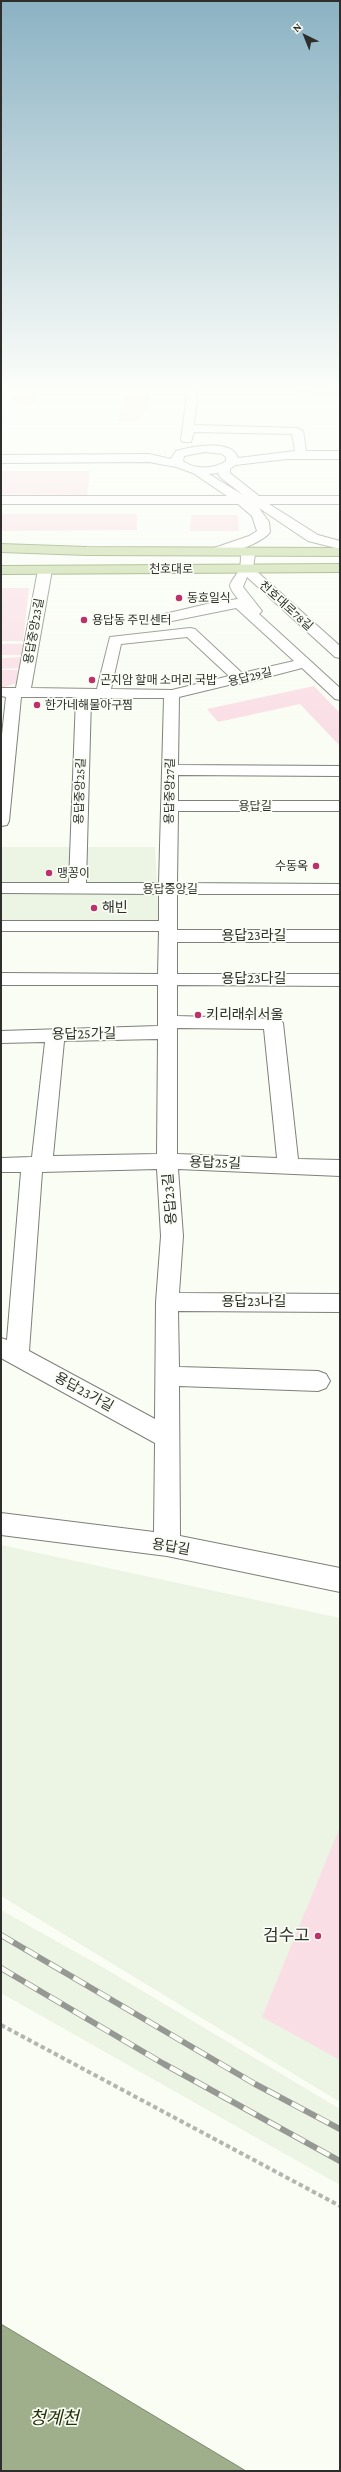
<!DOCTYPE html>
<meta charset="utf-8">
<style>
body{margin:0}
#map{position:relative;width:341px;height:2472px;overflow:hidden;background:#f9fdf4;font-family:"Crimson Pro",serif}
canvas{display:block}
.frame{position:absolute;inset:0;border:2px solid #2e2f2c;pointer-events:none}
.north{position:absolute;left:285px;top:16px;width:40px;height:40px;-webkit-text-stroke:3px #f9fdf4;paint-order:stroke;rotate:317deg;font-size:11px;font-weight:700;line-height:16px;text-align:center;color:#2e2f2c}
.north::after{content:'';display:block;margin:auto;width:14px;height:18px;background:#2e2f2c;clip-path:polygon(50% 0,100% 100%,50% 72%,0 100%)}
</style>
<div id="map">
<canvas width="341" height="2472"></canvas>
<div class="frame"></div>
<div class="north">N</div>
</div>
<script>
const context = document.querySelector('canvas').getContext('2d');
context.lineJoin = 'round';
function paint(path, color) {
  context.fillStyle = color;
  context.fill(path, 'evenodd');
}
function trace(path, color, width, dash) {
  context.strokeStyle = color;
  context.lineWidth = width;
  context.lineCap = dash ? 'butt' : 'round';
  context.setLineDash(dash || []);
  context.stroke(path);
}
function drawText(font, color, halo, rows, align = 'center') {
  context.font = font + ' "Crimson Pro","Noto Sans KR",serif';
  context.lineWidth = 3.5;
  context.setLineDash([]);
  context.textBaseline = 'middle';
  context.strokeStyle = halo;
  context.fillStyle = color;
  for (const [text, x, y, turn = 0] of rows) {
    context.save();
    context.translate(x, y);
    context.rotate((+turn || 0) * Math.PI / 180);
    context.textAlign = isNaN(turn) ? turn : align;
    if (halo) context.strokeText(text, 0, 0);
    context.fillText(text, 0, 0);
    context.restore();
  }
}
paint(new Path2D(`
 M 1,847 L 155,847 L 159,923 L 1,922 Z
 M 1,1545 L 340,1618 L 340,2102 L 1,1896 Z
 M 1,1910 L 104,1968 L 340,2109 L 340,2185 L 1,1993 Z`), '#ecf4e4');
const water = new Path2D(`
 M 1,2324 L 246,2471 L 1,2471 Z`);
paint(water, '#9faf8b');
trace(water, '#7d896e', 1);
paint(new Path2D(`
 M 19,388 L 41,388 L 33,405 L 11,404 Z
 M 128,392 L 150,393 L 141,422 L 118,421 Z
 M 1,471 L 90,471 L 87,495 L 1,494 Z
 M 1,514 L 137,514 L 137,530 L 1,531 Z
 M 191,515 L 238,515 L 239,531 L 190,531 Z
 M 1,588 L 29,588 L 23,641 L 1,641 Z
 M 1,644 L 25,644 L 23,655 L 1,655 Z
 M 24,657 L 24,668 L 1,669 L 1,658 Z
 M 1,670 L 21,670 L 20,682 L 1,688 Z
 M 314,686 L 340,713 L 340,746 L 300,704 L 218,722 L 207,709 Z
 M 340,1827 L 340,2060 L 262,2017 Z`), '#fadee5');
const minor = new Path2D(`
 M 188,388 L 198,388 L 194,425 L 297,428 L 303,431 L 306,451 L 340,451 L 340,459 L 287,459 L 235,465 L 230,469 L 230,473 L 259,496 L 340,496 L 340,504 L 269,504 L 318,535 L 340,541 L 340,549 L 308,541 L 259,508 L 269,522 L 270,532 C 264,542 226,557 214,554 L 212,551 L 214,548 L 249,536 L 257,531 L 252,516 L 238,504 L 1,504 L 1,496 L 227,496 L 193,473 L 176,467 L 149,462 L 1,463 L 1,455 L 149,454 L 171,459 L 176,451 C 190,447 232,438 238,458 L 295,451 L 292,434 L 194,432 L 191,442 L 183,442 L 181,440 ZM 205,452 L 222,454 L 226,457 L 226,461 C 214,469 195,470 183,461 L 184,456 ZM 218,473 L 220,477 L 243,495 L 209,474 Z
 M 294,388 L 340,388 L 340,392 L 299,391 Z
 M 248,550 L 255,554 L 253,568 L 340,646 L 340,658 L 335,657 L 247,577 L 243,587 L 262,611 L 259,614 L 340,688 L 340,700 L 335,699 L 302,668 L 241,684 L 237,683 L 179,697 L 178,765 L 340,766 L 340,776 L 178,775 L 178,801 L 340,801 L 340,811 L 178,811 L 177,883 L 340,884 L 340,894 L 177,894 L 177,930 L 340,930 L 340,942 L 177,942 L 177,974 L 340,974 L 340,986 L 177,985 L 177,1016 L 280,1019 L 283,1023 L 298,1159 L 340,1160 L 340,1176 L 178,1169 L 183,1236 L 179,1293 L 340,1294 L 340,1312 L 178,1311 L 179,1367 L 318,1371 L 326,1374 L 330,1381 L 326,1388 L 318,1391 L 179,1386 L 180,1536 L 340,1568 L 340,1592 L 167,1556 L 1,1535 L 1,1513 L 154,1532 L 155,1443 L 1,1358 L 1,1338 L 7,1340 L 21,1172 L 1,1172 L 1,1158 L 32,1157 L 45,1042 L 1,1043 L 1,1031 L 158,1026 L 158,985 L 1,985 L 1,973 L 158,974 L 159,931 L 1,931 L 1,921 L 159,921 L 159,894 L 1,893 L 1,883 L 69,883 L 76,697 L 21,697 L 9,821 L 7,825 L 1,826 L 1,744 L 6,697 L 1,696 L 1,688 L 16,688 L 38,570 L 45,566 L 52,570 L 31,688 L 97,689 L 110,637 L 190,628 L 195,629 L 242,673 L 294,661 L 236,608 L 157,624 L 150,620 L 152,617 L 211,603 L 238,599 C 225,582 230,586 239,570 C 241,566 241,559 241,554 ZM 187,637 L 229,676 L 172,690 L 111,689 L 121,644 ZM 91,698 L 164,698 L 159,883 L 86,883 ZM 177,1028 L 264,1029 L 277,1158 L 177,1154 ZM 158,1039 L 157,1154 L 53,1156 L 64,1041 ZM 157,1169 L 161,1236 L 156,1302 L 155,1419 L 29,1351 L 42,1172 Z`);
const major = new Path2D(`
 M 1,544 L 87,547 L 340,548 L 340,556 L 87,555 L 1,552 Z
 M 340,564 L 340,572 L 1,574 L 1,566 Z`);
trace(minor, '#7d8079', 2);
trace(major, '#728b49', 2);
trace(new Path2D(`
 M 1,2025 L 340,2206`), '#b3b6af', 4, [4.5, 3]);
paint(minor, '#fff');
paint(major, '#c1d79b');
const rail = new Path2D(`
 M 1,1935 L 255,2084 L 340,2129
 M 1,1968 L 164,2064 L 340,2161`);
trace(rail, '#969993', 6);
trace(rail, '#f9fdf4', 4.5, [14]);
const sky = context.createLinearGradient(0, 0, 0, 734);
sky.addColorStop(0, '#8bb2c3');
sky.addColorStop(0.53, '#fcfefa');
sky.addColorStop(1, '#fcfefa00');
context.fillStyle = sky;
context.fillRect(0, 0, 341, 734);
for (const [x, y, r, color] of [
 [179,598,4,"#bc316a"],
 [84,620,4,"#bc316a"],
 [92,680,4,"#bc316a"],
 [37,705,4,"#bc316a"],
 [316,866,4,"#bc316a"],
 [49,873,4,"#bc316a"],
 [94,908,4,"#bc316a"],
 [198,1015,4,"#bc316a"],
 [318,1936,4,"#bc316a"]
]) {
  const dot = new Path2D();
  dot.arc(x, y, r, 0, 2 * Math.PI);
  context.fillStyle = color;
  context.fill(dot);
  trace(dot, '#f9fdf4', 1.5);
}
drawText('12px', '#2e2f2c', '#f9fdf4', [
 ["천호대로",171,569],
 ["천호대로78길",286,606,42],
 ["용답중앙23길",34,631,-80],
 ["용답29길",250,677,-13],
 ["용답중앙25길",80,791,-88],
 ["용답중앙27길",170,791,-89],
 ["용답길",255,806],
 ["용답중앙길",170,889]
]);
drawText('12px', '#2e2f2c', '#f9fdf4', [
 ["동호일식",187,598],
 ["용답동 주민센터",92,620],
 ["곤지암 할매 소머리 국밥",100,680],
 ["한가네해물아구찜",45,705],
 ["수동옥",308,866,"right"],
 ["맹꽁이",57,873]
], 'left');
drawText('14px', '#2e2f2c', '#f9fdf4', [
 ["해빈",102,908],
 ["키리래쉬서울",206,1015]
], 'left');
drawText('14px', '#2e2f2c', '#f9fdf4', [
 ["용답23라길",254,936],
 ["용답23다길",254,979],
 ["용답25가길",84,1034,-1],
 ["용답25길",215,1163,2],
 ["용답23길",170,1199,-94],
 ["용답23나길",254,1302],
 ["용답23가길",84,1392,29],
 ["용답길",171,1547,10]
]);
drawText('17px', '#2e2f2c', '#f9fdf4', [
 ["검수고",310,1936]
], 'right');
drawText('italic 18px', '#243309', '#f9fdf4', [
 ["청계천",54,2418]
]);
</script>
